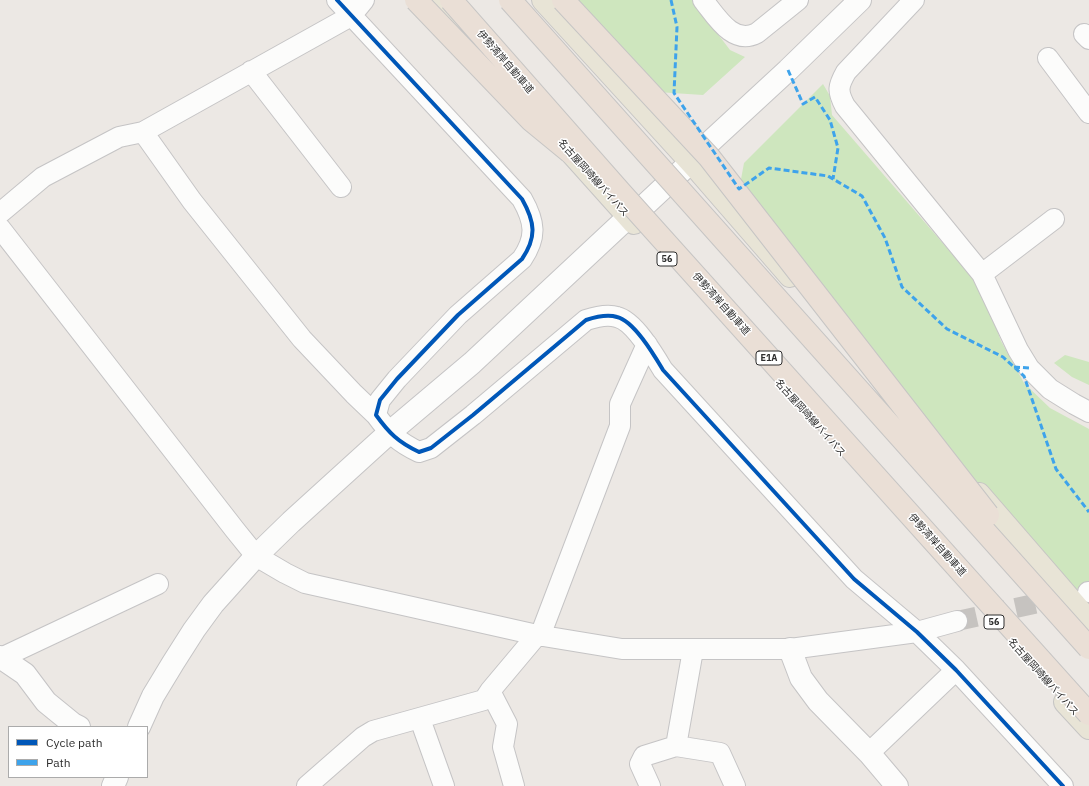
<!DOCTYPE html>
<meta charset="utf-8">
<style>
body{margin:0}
#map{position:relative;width:1089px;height:786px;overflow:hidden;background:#ece8e4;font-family:"IBM Plex Sans",sans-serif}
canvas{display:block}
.legend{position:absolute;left:8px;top:726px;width:140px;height:52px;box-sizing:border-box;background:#fff;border:1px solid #ababab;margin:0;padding:5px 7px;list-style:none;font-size:12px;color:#2e2e2e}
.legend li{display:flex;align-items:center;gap:8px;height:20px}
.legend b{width:20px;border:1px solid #ababab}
</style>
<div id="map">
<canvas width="1089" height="786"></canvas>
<ul class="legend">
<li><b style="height:5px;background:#0057b8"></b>Cycle path</li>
<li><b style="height:5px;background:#3ea3eb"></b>Path</li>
</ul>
</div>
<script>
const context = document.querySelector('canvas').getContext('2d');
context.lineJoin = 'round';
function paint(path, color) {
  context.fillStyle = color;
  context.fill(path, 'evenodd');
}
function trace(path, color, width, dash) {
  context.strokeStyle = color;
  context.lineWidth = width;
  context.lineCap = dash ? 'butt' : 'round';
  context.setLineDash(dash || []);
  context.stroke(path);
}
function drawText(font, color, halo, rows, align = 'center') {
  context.font = font + ' "IBM Plex Sans","Noto Sans JP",sans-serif';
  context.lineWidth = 3;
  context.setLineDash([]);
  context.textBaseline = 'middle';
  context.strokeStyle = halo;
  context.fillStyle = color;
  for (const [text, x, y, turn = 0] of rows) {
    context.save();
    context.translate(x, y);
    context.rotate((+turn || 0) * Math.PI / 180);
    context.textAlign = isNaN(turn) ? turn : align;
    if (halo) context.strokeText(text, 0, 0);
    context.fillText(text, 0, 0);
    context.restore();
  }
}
paint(new Path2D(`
 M 578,0 L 692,0 L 730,50 L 745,57 L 703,95 L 657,92 Z
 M 823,84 L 830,96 L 832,115 L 966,270 L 985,295 L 1001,341 L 1024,383 L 1050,408 L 1089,429 L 1089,586 L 1057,594 L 737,201 L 744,163 Z
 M 1065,355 L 1089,362 L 1089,385 L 1072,377 L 1054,363 Z`), '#cee6be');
trace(new Path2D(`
 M 957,621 L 1061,598`), '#c6c3c0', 20, [20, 10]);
const minor = new Path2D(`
 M 337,0 L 522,199 C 535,222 537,237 522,259 L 458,315 L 397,379 L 380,400 L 376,415 C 389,433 398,442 419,452 L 431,448 L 473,415 L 586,320 C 595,317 608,314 617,317 C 634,321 654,355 663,370 L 854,579 L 917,632 L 956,670 L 1063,786
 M 703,0 C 716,16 733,46 757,33 L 798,0
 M 914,0 L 846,72 C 838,86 837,91 845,106 L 982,274 L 1018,350 L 1029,368 L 1050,389 L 1074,404 L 1089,412
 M 1084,34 L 1089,39
 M 1048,58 L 1089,113
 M 251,71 L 341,187
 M 143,132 L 192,201 L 302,339 L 354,394 L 376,415
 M 0,213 L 43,177 L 119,137 L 143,132 L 351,16 L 364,0
 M 0,228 L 235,530 L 256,556 L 285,573 L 305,583 L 537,635 L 622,649 L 790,649 L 917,632 L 957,621
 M 982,274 L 1054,219
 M 1088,592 L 1089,592
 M 540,636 L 620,426 L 620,404 L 647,344
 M 1,658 L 158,584
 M 490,691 L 507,724 L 503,747 L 514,786
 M 420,719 L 444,786
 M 676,746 L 693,650
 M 869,753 L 956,670
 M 307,786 L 363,737 L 373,731 L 484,700 L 490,691 L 537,635
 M 650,786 L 640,764 L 644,756 L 676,746 L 720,753 L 735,786`);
const tertiary = new Path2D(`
 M 790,649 L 801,678 L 818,701 L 869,753 L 897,786
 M 0,657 L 25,674 L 46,702 L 73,724 L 79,727
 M 139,727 L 153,696 L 173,663 L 194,630 L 213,604 L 256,556 L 291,522 L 389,433 L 472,363 L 623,222 L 630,219 L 691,162 L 697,154 L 788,70 L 860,0
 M 113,786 L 117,777`);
const primary = new Path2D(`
 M 435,0 L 503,77
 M 543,0 L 699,171 L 790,276
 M 557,137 L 634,223
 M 979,494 L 1089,621
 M 1065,702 L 1089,728`);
trace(minor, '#c5c4c5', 22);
trace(tertiary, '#c5c4c5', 24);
trace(primary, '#c6c5c4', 24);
trace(minor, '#fcfcfb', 20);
trace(tertiary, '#fcfcfb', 22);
trace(primary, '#e8e4d6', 22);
const motorwayBridge = new Path2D(`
 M 416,0 L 531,120 L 570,152
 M 451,0 L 621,193 L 1089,714
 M 510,0 L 1089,648
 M 563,0 L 709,157 L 988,515`);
trace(motorwayBridge, '#c6c5c4', 24, []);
trace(motorwayBridge, '#eadfd6', 22);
trace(new Path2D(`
 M 671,0 L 677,27 L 674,93 L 739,189 L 769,168 L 828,176 L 862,196 L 885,238 L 902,287 L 947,329 L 1003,357 L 1024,376 L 1056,469 L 1089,512
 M 788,70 L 803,104 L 815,97 L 830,120 L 838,148 L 833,179
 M 1014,367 L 1029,368`), '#3ea3eb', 3, [6, 3]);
trace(new Path2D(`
 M 337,0 L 522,199 C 535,222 537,237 522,259 L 458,315 L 397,379 L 380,400 L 376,415 C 389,433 398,442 419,452 L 431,448 L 473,415 L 586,320 C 595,317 608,314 617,317 C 634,321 654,355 663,370 L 854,579 L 917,632 L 956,670 L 1063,786`), '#0057b8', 4);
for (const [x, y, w] of [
 [667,259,20],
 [769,358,26],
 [994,622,20]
]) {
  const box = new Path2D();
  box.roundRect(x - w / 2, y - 7, w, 14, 3);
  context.fillStyle = '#fff';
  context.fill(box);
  trace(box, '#2e2e2e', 1);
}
drawText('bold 9px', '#2e2e2e', null, [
 ["56",667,259],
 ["E1A",769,358],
 ["56",994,622]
]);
drawText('10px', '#2e2e2e', '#fff', [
 ["伊勢湾岸自動車道",505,62,49],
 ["名古屋岡崎線バイパス",593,178,48],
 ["伊勢湾岸自動車道",721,304,48],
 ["名古屋岡崎線バイパス",810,418,48],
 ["伊勢湾岸自動車道",937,545,48],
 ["名古屋岡崎線バイパス",1043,677,48]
]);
</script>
